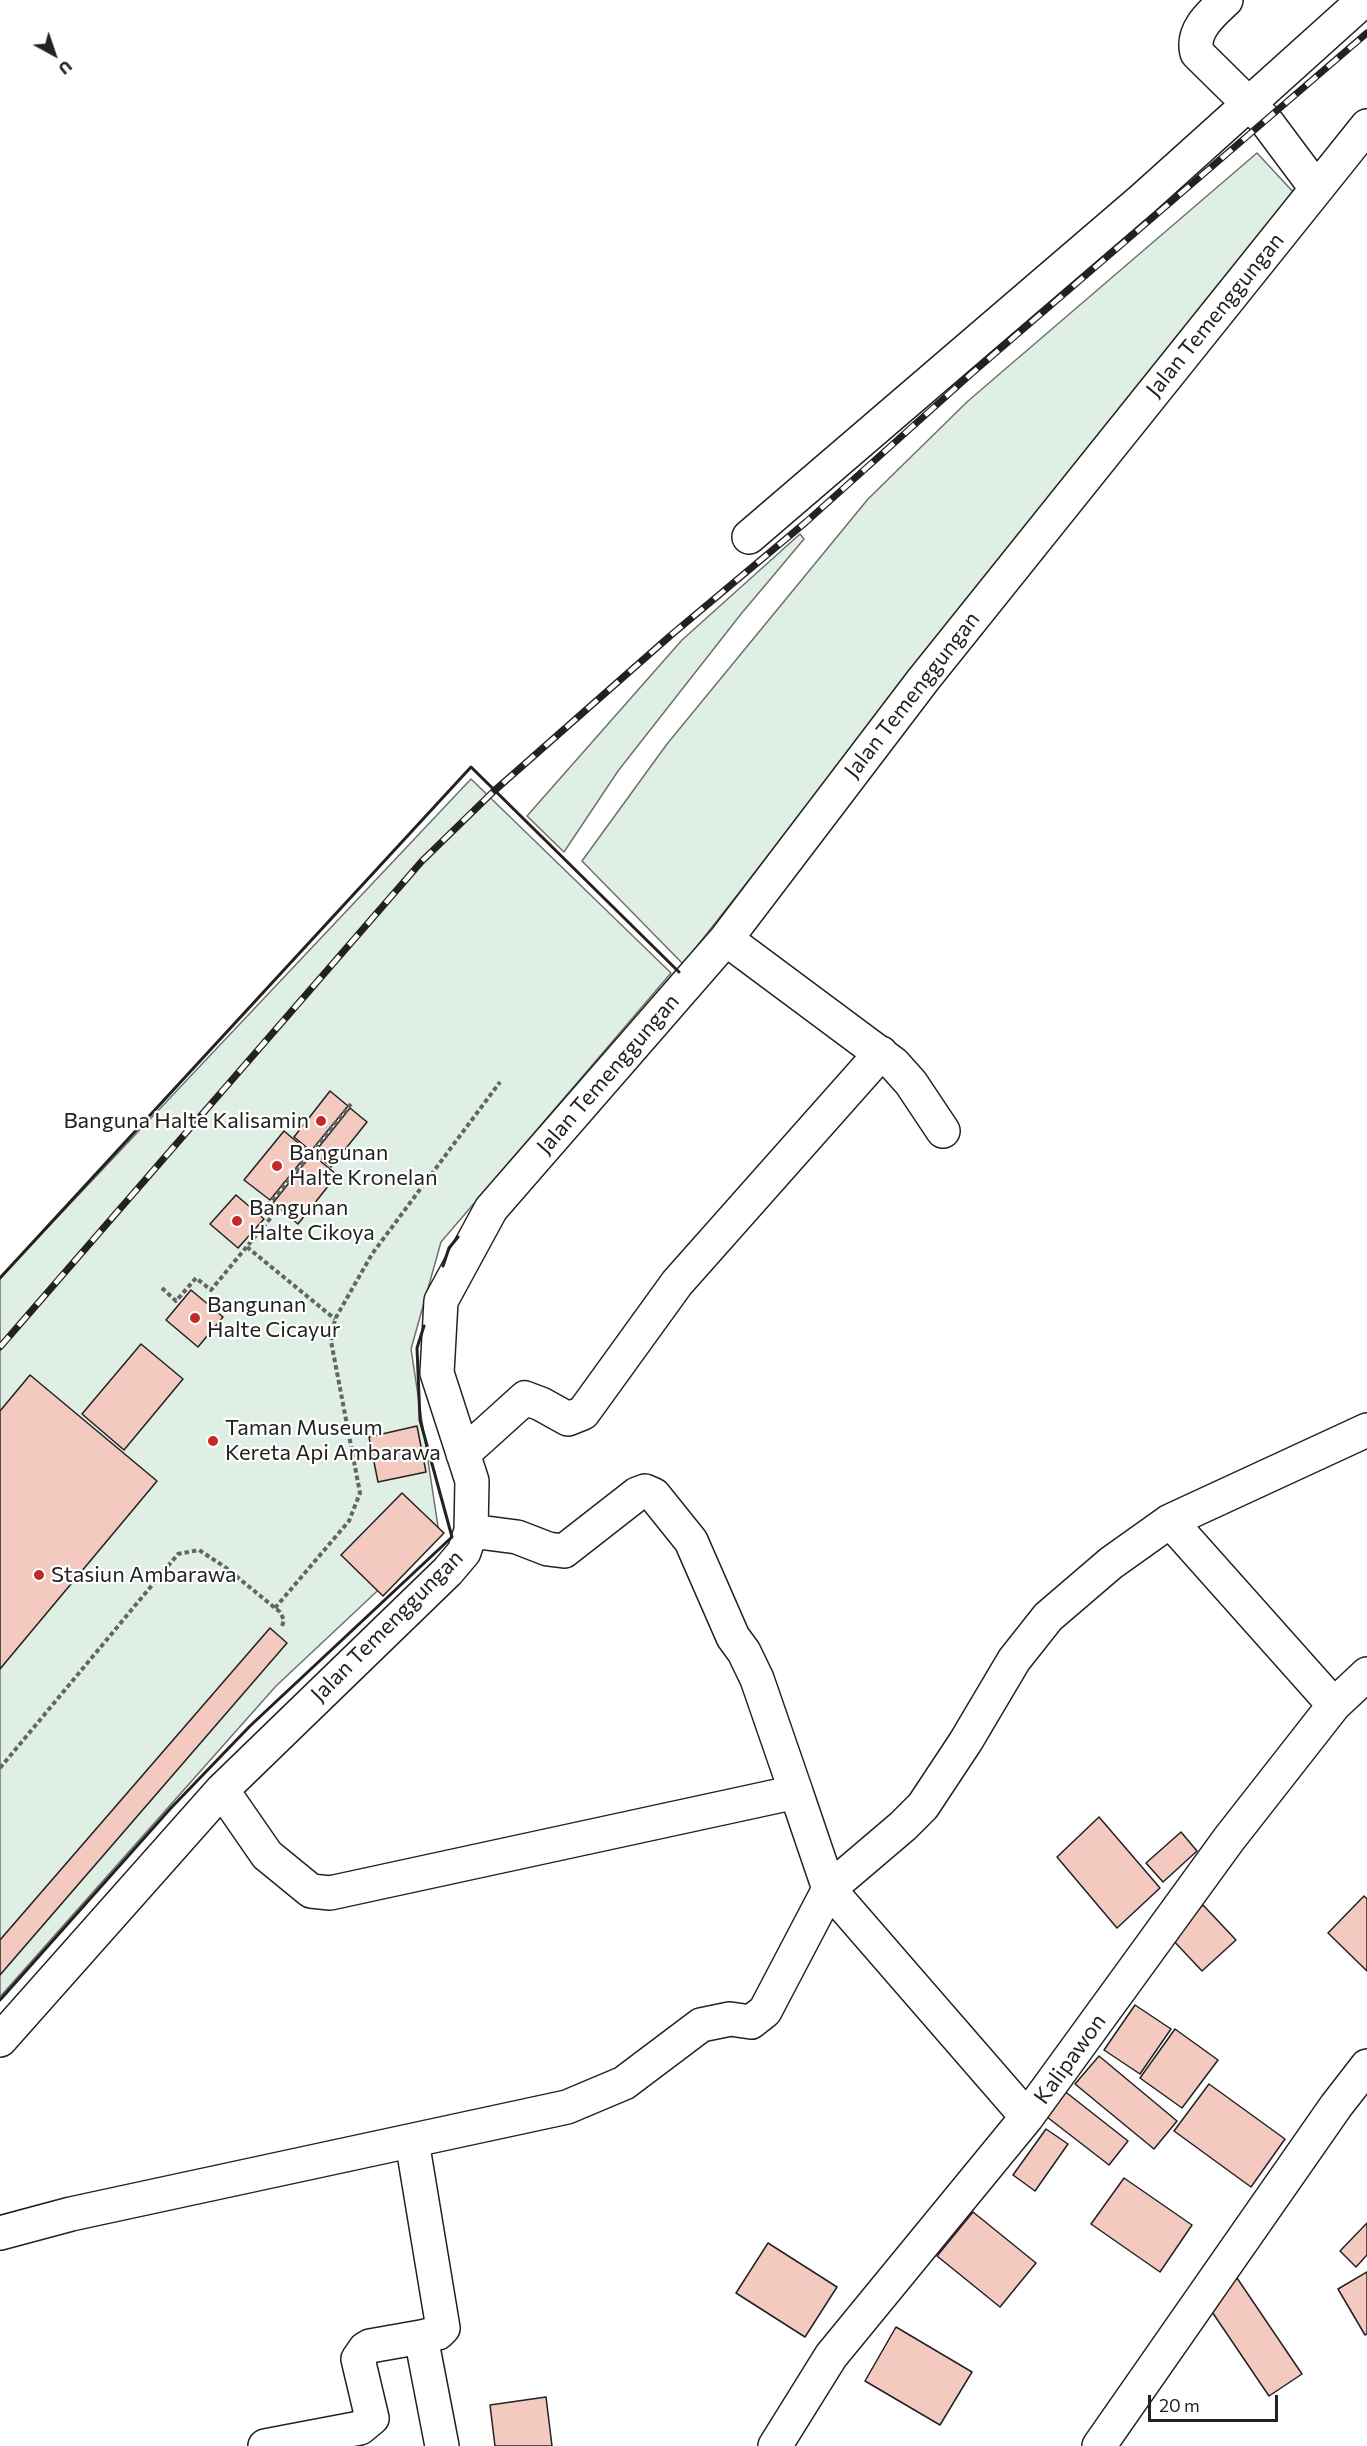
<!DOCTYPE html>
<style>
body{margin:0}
#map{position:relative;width:1367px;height:2446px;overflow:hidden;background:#fff;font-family:Commissioner,sans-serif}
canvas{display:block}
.north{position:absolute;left:24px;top:24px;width:60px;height:60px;-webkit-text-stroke:4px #fff;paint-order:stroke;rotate:140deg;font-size:16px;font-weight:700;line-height:24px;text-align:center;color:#222}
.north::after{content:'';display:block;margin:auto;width:21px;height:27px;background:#222;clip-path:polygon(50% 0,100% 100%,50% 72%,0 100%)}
.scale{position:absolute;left:1148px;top:2395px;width:130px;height:27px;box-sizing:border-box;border:3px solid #222;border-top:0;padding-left:8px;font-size:18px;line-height:21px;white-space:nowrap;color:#222;-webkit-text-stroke:4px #fff;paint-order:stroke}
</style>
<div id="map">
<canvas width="1367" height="2446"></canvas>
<div class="north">U</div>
<div class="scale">20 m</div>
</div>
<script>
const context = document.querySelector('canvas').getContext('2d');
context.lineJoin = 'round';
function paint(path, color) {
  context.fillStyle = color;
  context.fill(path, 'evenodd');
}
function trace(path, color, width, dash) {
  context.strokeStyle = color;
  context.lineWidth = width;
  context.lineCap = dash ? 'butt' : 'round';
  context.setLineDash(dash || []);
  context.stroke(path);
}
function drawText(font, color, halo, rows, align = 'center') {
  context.font = font + ' Commissioner,sans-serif';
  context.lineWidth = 4.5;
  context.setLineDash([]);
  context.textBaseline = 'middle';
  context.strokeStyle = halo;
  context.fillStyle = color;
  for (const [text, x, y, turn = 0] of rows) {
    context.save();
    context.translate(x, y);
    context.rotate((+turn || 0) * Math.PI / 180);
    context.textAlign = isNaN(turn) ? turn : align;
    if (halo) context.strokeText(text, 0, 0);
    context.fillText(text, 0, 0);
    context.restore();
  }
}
const green = new Path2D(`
 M 1257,153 L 1296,195 L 1019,537 L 683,964 L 582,861 L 667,744 L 868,499 L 968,401 Z
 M 800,534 L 804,539 L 741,614 L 618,771 L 564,852 L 527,816 L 682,640 Z
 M 471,779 L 671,973 L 441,1242 L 411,1349 L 439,1533 L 276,1686 L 0,1997 L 0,1278 Z`);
paint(green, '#e0efe3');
trace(green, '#6f6f6f', 1.5);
const building = new Path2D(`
 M 330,1091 L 348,1106 L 311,1151 L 294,1137 Z
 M 350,1108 L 367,1122 L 331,1167 L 314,1153 Z
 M 284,1131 L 309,1152 L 270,1200 L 244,1180 Z
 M 312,1154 L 337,1175 L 298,1224 L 273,1203 Z
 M 236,1195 L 264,1219 L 238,1248 L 210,1224 Z
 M 191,1290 L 223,1317 L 198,1347 L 166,1320 Z
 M 141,1344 L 183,1379 L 124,1450 L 82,1414 Z
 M 30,1375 L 157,1481 L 0,1669 L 0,1411 Z
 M 417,1426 L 426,1472 L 378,1482 L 369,1437 Z
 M 402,1493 L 444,1533 L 383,1596 L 341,1555 Z
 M 270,1628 L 287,1643 L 0,1975 L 0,1940 Z
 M 1099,1817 L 1160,1888 L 1117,1928 L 1057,1857 Z
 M 1181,1832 L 1197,1851 L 1163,1882 L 1146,1863 Z
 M 1364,1896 L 1367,1899 L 1367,1971 L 1328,1933 Z
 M 1203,1905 L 1236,1940 L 1202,1971 L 1170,1937 Z
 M 1135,2005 L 1171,2029 L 1140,2074 L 1104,2050 Z
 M 1175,2029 L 1218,2060 L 1182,2108 L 1140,2078 Z
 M 1099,2056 L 1177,2121 L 1154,2149 L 1075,2084 Z
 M 1209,2084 L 1285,2139 L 1251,2187 L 1174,2131 Z
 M 1058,2086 L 1128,2141 L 1109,2165 L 1038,2110 Z
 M 1046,2129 L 1068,2144 L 1035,2191 L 1013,2175 Z
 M 1124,2178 L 1192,2225 L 1160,2272 L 1091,2224 Z
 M 973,2212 L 1036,2263 L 1000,2307 L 937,2256 Z
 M 1367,2223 L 1367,2255 L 1356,2267 L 1340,2251 Z
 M 768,2243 L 837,2287 L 805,2337 L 736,2293 Z
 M 1367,2272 L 1367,2334 L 1365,2335 L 1338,2289 Z
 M 1237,2278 L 1302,2374 L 1269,2396 L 1204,2300 Z
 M 896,2327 L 972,2372 L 940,2425 L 865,2381 Z
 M 546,2397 L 552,2446 L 495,2446 L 490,2405 Z`);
paint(building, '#f3c9c0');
trace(building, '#222', 1.5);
const minor = new Path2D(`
 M 1226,0 C 1211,14 1191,31 1197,53 L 1266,121 L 1316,188
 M 749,537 L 1143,199 L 1364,0
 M 726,939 L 894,1064 L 911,1083 L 943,1131
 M 463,1454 L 525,1398 L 541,1404 L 568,1419 L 583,1413 L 677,1283 L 881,1053
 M 1170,1521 L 1334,1705
 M 471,1531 L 517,1537 L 548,1549 L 564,1551 L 637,1494 L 645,1491 L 654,1495 L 691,1541 L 733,1637 L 744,1652 L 757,1679 L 796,1792
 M 222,1790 L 267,1855 L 311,1891 L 330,1893 L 796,1792 L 829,1889 L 1027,2117
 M 0,2040 L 222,1790 L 448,1571 L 464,1552 L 471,1531 L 472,1481 L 437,1373 L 441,1301 L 491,1209 L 726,939 L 923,680 L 1367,126
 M 412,2141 L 443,2328 L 438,2333 L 421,2337
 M 0,2233 L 71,2214 L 567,2107 L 624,2083 L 701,2025 L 730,2019 L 751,2022 L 765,2011 L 829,1889 L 903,1826 L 923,1806 L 966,1741 L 1014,1660 L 1048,1617 L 1111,1563 L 1170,1521 L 1367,1430
 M 265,2446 L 360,2428 L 372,2418 L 358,2359 L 365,2349 L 370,2346 L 421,2337 L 442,2446
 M 775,2446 L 831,2356 L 1027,2117 L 1229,1839 L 1334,1705 L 1367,1674
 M 1099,2446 L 1336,2106 L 1367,2066`);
trace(minor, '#222', 36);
trace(new Path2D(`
 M 247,1247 L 335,1319
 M 162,1288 L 176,1301 L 196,1278 L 211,1290 L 273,1215 L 265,1209 L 351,1104
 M 275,1608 L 349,1521 L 360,1493 L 331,1341 L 335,1319 L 372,1254 L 500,1082
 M 0,1768 L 178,1554 L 199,1550 L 225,1567 L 280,1612 L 284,1620 L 282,1626`), '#646464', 4, [4.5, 3]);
trace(minor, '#fff', 33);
const rail = new Path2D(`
 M 0,1347 L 422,861 L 494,791 L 670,636 L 806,522 L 971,374 L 1367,33`);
trace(rail, '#222', 7);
trace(rail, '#fff', 4.5, [14]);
trace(new Path2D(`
 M 443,1266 L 449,1248 L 458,1237
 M 0,1278 L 471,767 L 679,972
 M 0,2000 L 170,1809 L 250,1726 L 452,1537 L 420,1420 L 417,1348 L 424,1326`), '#222', 3);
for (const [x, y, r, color] of [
 [321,1121,6,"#c62828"],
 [277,1166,6,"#c62828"],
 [237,1221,6,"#c62828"],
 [195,1318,6,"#c62828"],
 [213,1441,6,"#c62828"],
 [39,1575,6,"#c62828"]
]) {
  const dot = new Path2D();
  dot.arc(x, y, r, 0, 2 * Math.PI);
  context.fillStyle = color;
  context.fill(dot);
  trace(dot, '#fff', 2);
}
drawText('22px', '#222', '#fff', [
 ["Jalan Temenggungan",1215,315,-51],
 ["Jalan Temenggungan",912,695,-52],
 ["Jalan Temenggungan",608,1074,-49],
 ["Jalan Temenggungan",387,1626,-45],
 ["Kalipawon",1070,2059,-54]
]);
drawText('22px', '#222', '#fff', [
 ["Banguna Halte Kalisamin",309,1121,"right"],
 ["Bangunan",289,1153],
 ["Halte Kronelan",289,1178],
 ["Bangunan",249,1208],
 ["Halte Cikoya",249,1233],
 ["Bangunan",207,1305],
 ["Halte Cicayur",207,1330],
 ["Taman Museum",225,1428],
 ["Kereta Api Ambarawa",225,1453],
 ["Stasiun Ambarawa",51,1575]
], 'left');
</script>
